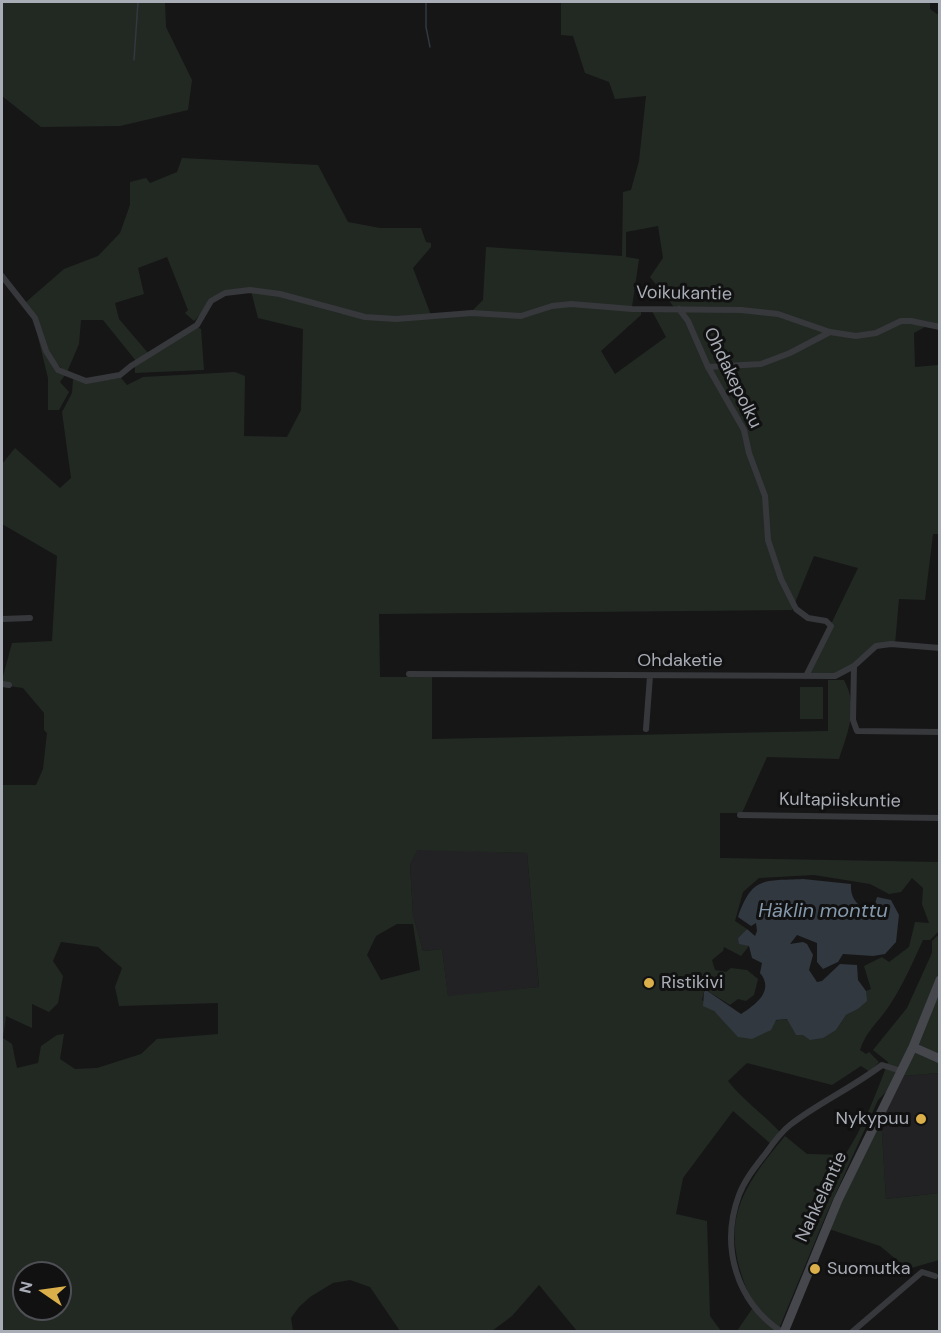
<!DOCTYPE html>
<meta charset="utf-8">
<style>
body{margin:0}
#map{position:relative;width:941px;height:1333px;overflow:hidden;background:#161617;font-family:"DM Sans",sans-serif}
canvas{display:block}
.frame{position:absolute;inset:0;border:3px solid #a9adb6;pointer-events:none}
.north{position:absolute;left:12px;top:1261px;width:60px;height:60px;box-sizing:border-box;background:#111112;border:2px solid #4e4f54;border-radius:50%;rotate:283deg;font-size:16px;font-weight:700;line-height:24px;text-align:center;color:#a9adb6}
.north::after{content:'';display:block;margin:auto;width:21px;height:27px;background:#dbaf4a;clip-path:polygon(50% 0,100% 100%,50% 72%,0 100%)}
</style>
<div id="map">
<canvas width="941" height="1333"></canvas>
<div class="frame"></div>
<div class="north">N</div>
</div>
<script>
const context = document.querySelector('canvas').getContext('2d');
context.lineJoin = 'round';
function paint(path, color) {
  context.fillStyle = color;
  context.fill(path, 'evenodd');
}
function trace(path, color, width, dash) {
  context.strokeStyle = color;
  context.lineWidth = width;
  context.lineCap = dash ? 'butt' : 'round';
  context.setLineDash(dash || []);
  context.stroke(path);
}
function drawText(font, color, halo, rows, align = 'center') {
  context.font = font + ' "DM Sans",sans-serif';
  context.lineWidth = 6;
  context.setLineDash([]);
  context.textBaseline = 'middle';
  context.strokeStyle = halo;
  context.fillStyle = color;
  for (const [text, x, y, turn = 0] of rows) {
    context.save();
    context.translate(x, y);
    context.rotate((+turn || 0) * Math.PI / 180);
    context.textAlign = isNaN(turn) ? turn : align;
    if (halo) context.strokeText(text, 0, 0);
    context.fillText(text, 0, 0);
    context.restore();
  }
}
paint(new Path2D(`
 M 417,849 L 527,853 L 539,987 L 448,997 L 442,949 L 423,951 L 413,915 L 410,865 Z
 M 939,1073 L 939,1193 L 886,1199 L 881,1118 L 902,1076 Z`), '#222224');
paint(new Path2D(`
 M 2,2 L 165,2 L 166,27 L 192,80 L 188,110 L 120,126 L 41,127 L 2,96 Z
 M 561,2 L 930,2 L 930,9 L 940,16 L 939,325 L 911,319 L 867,334 L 838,332 L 778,312 L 674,307 L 650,277 L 663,258 L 658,226 L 626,232 L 626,257 L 639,259 L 632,307 L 570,303 L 521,314 L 471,312 L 483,300 L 486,247 L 622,256 L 623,192 L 631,190 L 639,161 L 646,96 L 615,99 L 609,82 L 585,73 L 573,36 L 561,35 Z
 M 182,158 L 318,165 L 348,222 L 380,228 L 421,228 L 426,242 L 431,243 L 431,247 L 413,268 L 431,315 L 396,317 L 365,315 L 280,292 L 224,291 L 194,321 L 185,313 L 188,310 L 167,257 L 138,268 L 144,294 L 115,303 L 119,319 L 148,353 L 136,361 L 103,320 L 81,320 L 79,344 L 67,372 C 48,362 35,321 26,302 L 64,269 L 98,256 L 120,233 L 130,205 L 130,182 L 146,178 L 150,183 L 177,172 Z
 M 251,291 L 280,296 L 338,313 L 365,318 L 470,315 L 521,318 L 552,308 L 570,306 L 641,311 L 641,315 L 601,351 L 615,374 L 666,337 L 652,311 L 741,312 L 777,316 L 856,338 L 876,335 L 901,323 L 911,322 L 925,327 L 914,333 L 915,367 L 938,365 L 938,344 L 939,344 L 939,534 L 933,534 L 925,600 L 899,599 L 895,644 L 876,646 L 854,666 L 835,676 L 806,676 L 858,568 L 814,556 L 792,610 L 379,614 L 380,677 L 432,677 L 432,739 L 828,731 L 828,680 L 844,680 C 859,708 848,731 839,759 L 767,757 L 742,813 L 720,813 L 720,858 L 939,862 L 939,931 L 930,940 L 923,940 C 913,962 904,983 891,1003 C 880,1021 867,1029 860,1050 L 866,1054 L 869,1052 L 879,1062 L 870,1072 L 861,1066 L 832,1085 L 747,1063 L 728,1081 C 743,1100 763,1114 780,1132 L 771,1144 L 733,1111 L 683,1178 L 676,1214 L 707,1221 L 710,1316 L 721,1331 L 577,1331 L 539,1285 L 512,1316 L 492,1331 L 400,1331 L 370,1287 L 350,1280 L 333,1283 L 310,1297 L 299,1307 L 291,1318 L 293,1331 L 2,1331 L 2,785 L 36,785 L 43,769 L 47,733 L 44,730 L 44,713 L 23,688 L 2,685 L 2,680 L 12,643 L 52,641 L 57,556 L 2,524 L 2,464 L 15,448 L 60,488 L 71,478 L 62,412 L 72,393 L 73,379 L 86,383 L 121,378 L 127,385 L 143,377 L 235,372 L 245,376 L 244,436 L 287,437 L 301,410 L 303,329 L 258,318 ZM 417,850 L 527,853 L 539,987 L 448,996 L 442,949 L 423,951 L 413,915 L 410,865 ZM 814,875 L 870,884 L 889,894 L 901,892 L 912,878 L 923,888 L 922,904 L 929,923 L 915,922 L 909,947 L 889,962 L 882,957 L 864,966 L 871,989 L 866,991 L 866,1001 L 858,1009 L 846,1015 L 836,1030 L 796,1035 L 788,1019 L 730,1026 L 702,1000 L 704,992 L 706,990 L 730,1005 L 738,999 L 746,1001 L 754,995 L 758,979 L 747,970 L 731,968 L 726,972 L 715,970 L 712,960 L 723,951 L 724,947 L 741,956 L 749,946 L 738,938 L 747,929 L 735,921 L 743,892 L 759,878 ZM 397,924 L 413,924 L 420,970 L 381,980 L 367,955 L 376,936 ZM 61,942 L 98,947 L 122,968 L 115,987 L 119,1006 L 218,1003 L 218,1034 L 157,1039 L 141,1054 L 97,1068 L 75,1069 L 60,1059 L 64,1034 L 57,1035 L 41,1046 L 38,1063 L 17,1068 L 12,1044 L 3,1038 L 6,1016 L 32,1028 L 32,1004 L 49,1012 L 58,1003 L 63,976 L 53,961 ZM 24,1273 L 60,1273 L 60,1309 L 24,1309 Z
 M 197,327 L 201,329 L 204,370 L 135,373 L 135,366 Z
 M 37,333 L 45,351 L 65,375 L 60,382 L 69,392 L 59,410 L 48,410 L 48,378 Z
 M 800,687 L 823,687 L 823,719 L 800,719 Z
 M 937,936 L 939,937 L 939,1073 L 902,1076 L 878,1100 L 826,1215 L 778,1331 L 737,1331 L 754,1306 C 719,1229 733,1198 785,1136 L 807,1154 L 845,1155 C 864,1126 876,1094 888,1062 L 873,1050 L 907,1008 L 932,953 L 932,941 Z
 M 881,1118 L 886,1199 L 939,1193 L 939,1260 L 908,1269 L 880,1246 L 829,1229 Z`), '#222923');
paint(new Path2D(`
 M 803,879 L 851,884 C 850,900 859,906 872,914 L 877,897 L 891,900 L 899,915 L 896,942 L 885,954 L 873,956 L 843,954 L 838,962 L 823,969 L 817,962 L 817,943 L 797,935 L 790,944 L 803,942 L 807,944 L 813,955 L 809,970 L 817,982 L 822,981 L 840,964 L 857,965 L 858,980 L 866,991 L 867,1001 L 858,1009 L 846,1015 L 836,1030 L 823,1038 L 810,1040 L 803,1035 L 796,1035 L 787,1019 L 776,1020 L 771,1030 L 752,1039 L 738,1037 L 714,1011 L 703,1006 L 704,992 L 706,990 L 741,1014 C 755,1005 775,991 760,973 L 762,963 L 752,958 L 749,946 L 739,944 L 738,938 L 747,929 L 755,936 L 757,931 L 756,923 L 751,926 L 738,917 C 752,876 764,881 803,879 Z`), '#31383f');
trace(new Path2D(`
 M 426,2 L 426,27 L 430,47
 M 134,60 L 138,2`), '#31383f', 1.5);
trace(new Path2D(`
 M 2,276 L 35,318 L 46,351 L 58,370 L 86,381 L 120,375 L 131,366 L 197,325 L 211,301 L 225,293 L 250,290 L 280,294 L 365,317 L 396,319 L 472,313 L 521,316 L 552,306 L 571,304 L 632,309 L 741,310 L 778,314 L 830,332 L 856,336 L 876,333 L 901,321 L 911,321 L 940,327
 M 679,309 L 688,321 L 708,367 L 744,430 L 749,453 L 765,496 L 768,540 L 781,579 L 796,609 L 808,618 L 826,621 L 831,626 L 806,676
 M 708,367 L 761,364 L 790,353 L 830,332
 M 2,619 L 30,618
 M 854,666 L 853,720 L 857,731 L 940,732
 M 409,674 L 835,676 L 854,666 L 876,646 L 891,644 L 940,648
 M 2,684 L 9,685
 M 646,729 L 650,676
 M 740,815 L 940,818
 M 782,1332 C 736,1302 720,1246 739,1195 C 745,1179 756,1166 766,1153 C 773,1143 781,1132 790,1125 C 818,1103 852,1088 882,1065 L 901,1071
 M 852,1332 L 922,1272 L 935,1276`), '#37383c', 6);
trace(new Path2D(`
 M 913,1047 L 940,1059
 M 784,1332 L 838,1200 L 913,1047 L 940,980`), '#46474c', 9);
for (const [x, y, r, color] of [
 [649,983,6,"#dbaf4a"],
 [921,1119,6,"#dbaf4a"],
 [815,1269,6,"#dbaf4a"]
]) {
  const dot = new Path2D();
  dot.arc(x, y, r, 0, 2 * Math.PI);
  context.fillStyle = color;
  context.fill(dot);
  trace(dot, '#111112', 2);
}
drawText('18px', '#a9adb6', '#111112', [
 ["Voikukantie",684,294,1],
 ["Ohdakepolku",732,378,64],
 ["Ohdaketie",680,661],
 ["Kultapiiskuntie",840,801,1],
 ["Nahkelantie",822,1197,-65]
]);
drawText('18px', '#a9adb6', '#111112', [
 ["Ristikivi",661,983],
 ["Nykypuu",909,1119,"right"],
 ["Suomutka",827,1269]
], 'left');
drawText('italic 20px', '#8599ac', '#111112', [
 ["Häklin monttu",823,912]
]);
</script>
